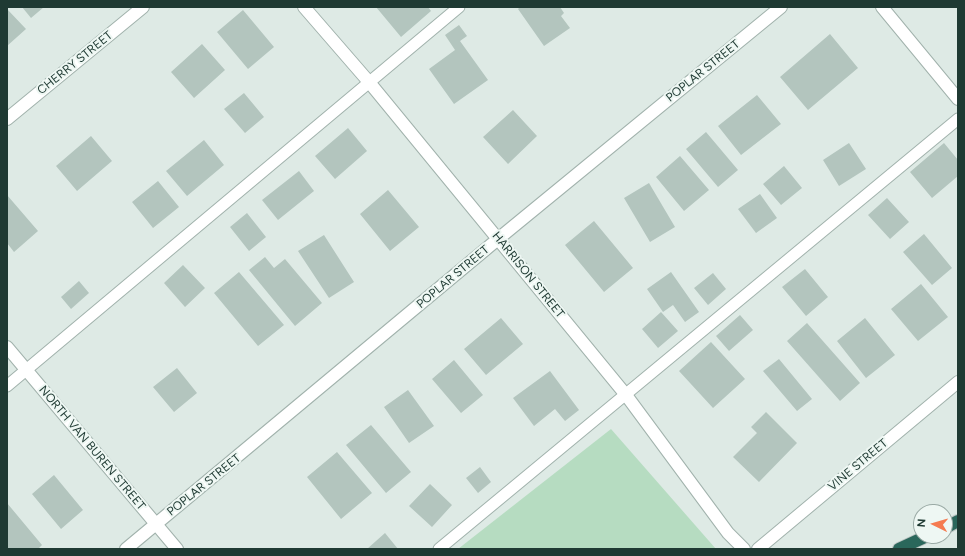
<!DOCTYPE html>
<style>
body{margin:0}
#map{position:relative;width:965px;height:556px;overflow:hidden;background:#deeae5;font-family:Figtree,sans-serif}
canvas{display:block}
.frame{position:absolute;inset:0;border:8px solid #1f3a33;pointer-events:none}
.north{position:absolute;left:913px;top:504px;width:40px;height:40px;box-sizing:border-box;background:#eef7f3;border:1px solid #9baba6;border-radius:50%;rotate:275deg;font-size:11px;font-weight:700;line-height:16px;text-align:center;color:#1f3a33}
.north::after{content:'';display:block;margin:auto;width:14px;height:18px;background:#f57b50;clip-path:polygon(50% 0,100% 100%,50% 72%,0 100%)}
</style>
<div id="map">
<canvas width="965" height="556"></canvas>
<div class="frame"></div>
<div class="north">N</div>
</div>
<script>
const context = document.querySelector('canvas').getContext('2d');
context.lineJoin = 'round';
function paint(path, color) {
  context.fillStyle = color;
  context.fill(path, 'evenodd');
}
function trace(path, color, width, dash) {
  context.strokeStyle = color;
  context.lineWidth = width;
  context.lineCap = dash ? 'butt' : 'round';
  context.setLineDash(dash || []);
  context.stroke(path);
}
function drawText(font, color, halo, rows, align = 'center') {
  context.font = font + ' Figtree,sans-serif';
  context.lineWidth = 4;
  context.setLineDash([]);
  context.textBaseline = 'middle';
  context.strokeStyle = halo;
  context.fillStyle = color;
  for (const [text, x, y, turn = 0] of rows) {
    context.save();
    context.translate(x, y);
    context.rotate((+turn || 0) * Math.PI / 180);
    context.textAlign = isNaN(turn) ? turn : align;
    if (halo) context.strokeText(text, 0, 0);
    context.fillText(text, 0, 0);
    context.restore();
  }
}
paint(new Path2D(`
 M 611,429 L 716,549 L 458,549 Z`), '#b6dcc1');
paint(new Path2D(`
 M 22,7 L 44,7 L 31,18 Z
 M 376,7 L 428,7 L 431,11 L 401,37 Z
 M 520,7 L 560,7 L 564,13 L 561,16 L 570,28 L 544,46 L 518,9 Z
 M 7,9 L 26,29 L 7,46 Z
 M 243,10 L 274,47 L 248,69 L 217,32 Z
 M 459,25 L 467,36 L 460,41 L 488,80 L 454,104 L 429,69 L 455,50 L 445,35 Z
 M 830,34 L 858,68 L 808,110 L 780,77 Z
 M 202,44 L 225,70 L 194,98 L 171,72 Z
 M 244,93 L 264,117 L 245,133 L 224,109 Z
 M 757,95 L 781,124 L 741,155 L 718,126 Z
 M 513,110 L 537,136 L 508,164 L 483,137 Z
 M 348,128 L 367,151 L 335,179 L 315,156 Z
 M 706,132 L 738,170 L 718,187 L 686,149 Z
 M 91,136 L 112,161 L 77,191 L 56,166 Z
 M 204,140 L 224,165 L 187,196 L 166,171 Z
 M 849,143 L 866,169 L 839,186 L 823,160 Z
 M 944,143 L 958,160 L 958,176 L 932,198 L 910,172 Z
 M 680,156 L 709,190 L 684,211 L 656,177 Z
 M 784,166 L 802,188 L 781,205 L 763,184 Z
 M 299,171 L 314,191 L 278,220 L 262,200 Z
 M 158,181 L 179,207 L 153,228 L 132,202 Z
 M 649,183 L 675,227 L 650,242 L 624,198 Z
 M 388,190 L 419,227 L 390,251 L 360,214 Z
 M 760,194 L 777,218 L 756,233 L 738,209 Z
 M 7,195 L 38,231 L 14,252 L 7,243 Z
 M 887,198 L 909,222 L 890,239 L 868,215 Z
 M 247,213 L 266,237 L 249,251 L 230,227 Z
 M 594,221 L 633,268 L 604,292 L 565,245 Z
 M 924,234 L 952,268 L 932,285 L 903,252 Z
 M 324,235 L 354,282 L 329,298 L 298,251 Z
 M 265,257 L 274,268 L 285,259 L 322,303 L 295,326 L 249,270 Z
 M 183,265 L 205,288 L 185,307 L 164,283 Z
 M 805,269 L 828,297 L 806,316 L 782,287 Z
 M 239,272 L 284,325 L 258,346 L 214,293 Z
 M 671,272 L 699,312 L 685,322 L 673,305 L 663,312 L 647,289 Z
 M 713,273 L 726,289 L 708,305 L 694,288 Z
 M 79,281 L 89,293 L 71,309 L 61,297 Z
 M 921,284 L 948,317 L 918,341 L 891,309 Z
 M 661,312 L 678,331 L 658,348 L 642,329 Z
 M 740,315 L 753,330 L 729,351 L 716,336 Z
 M 501,318 L 523,344 L 486,375 L 464,349 Z
 M 865,318 L 895,355 L 866,378 L 837,341 Z
 M 807,323 L 860,383 L 840,401 L 787,341 Z
 M 711,342 L 745,379 L 713,408 L 679,371 Z
 M 779,359 L 812,399 L 797,411 L 763,371 Z
 M 454,360 L 483,395 L 461,413 L 432,379 Z
 M 177,368 L 197,393 L 174,412 L 153,387 Z
 M 550,371 L 579,410 L 565,421 L 555,409 L 534,426 L 513,398 Z
 M 408,390 L 434,426 L 409,443 L 384,407 Z
 M 766,412 L 797,443 L 759,482 L 733,457 L 757,433 L 751,427 Z
 M 371,425 L 411,472 L 386,493 L 346,445 Z
 M 337,452 L 372,493 L 341,519 L 307,477 Z
 M 480,467 L 491,482 L 478,493 L 466,478 Z
 M 54,475 L 83,510 L 61,529 L 32,494 Z
 M 430,484 L 452,505 L 432,527 L 409,506 Z
 M 7,503 L 42,545 L 38,549 L 7,549 Z
 M 385,533 L 398,549 L 367,549 Z`), '#b3c5be');
const service = new Path2D(`
 M 7,386 L 459,7
 M 439,549 L 958,119`);
const minor = new Path2D(`
 M 304,7 L 369,82 L 626,395 L 728,533 L 744,549
 M 882,7 L 958,99
 M 7,119 L 143,7
 M 126,549 L 498,239 L 781,7
 M 758,549 L 958,382`);
const tertiary = new Path2D(`
 M 7,347 L 177,549`);
const motorway = new Path2D(`
 M 945,528 L 958,521
 M 899,549 L 927,536`);
trace(service, '#a1b2ac', 13);
trace(minor, '#a1b2ac', 14);
trace(tertiary, '#a1b2ac', 14);
trace(motorway, '#bcc4c2', 14);
trace(service, '#fff', 11);
trace(minor, '#fff', 12);
trace(tertiary, '#fff', 12);
trace(motorway, '#2a675b', 12);
drawText('12px', '#1f3a33', '#eef7f3', [
 ["CHERRY STREET",75,63,-39],
 ["POPLAR STREET",703,71,-39],
 ["HARRISON STREET",528,275,51],
 ["POPLAR STREET",453,277,-40],
 ["NORTH VAN BUREN STREET",92,448,50],
 ["VINE STREET",858,465,-40],
 ["POPLAR STREET",204,485,-39]
]);
</script>
